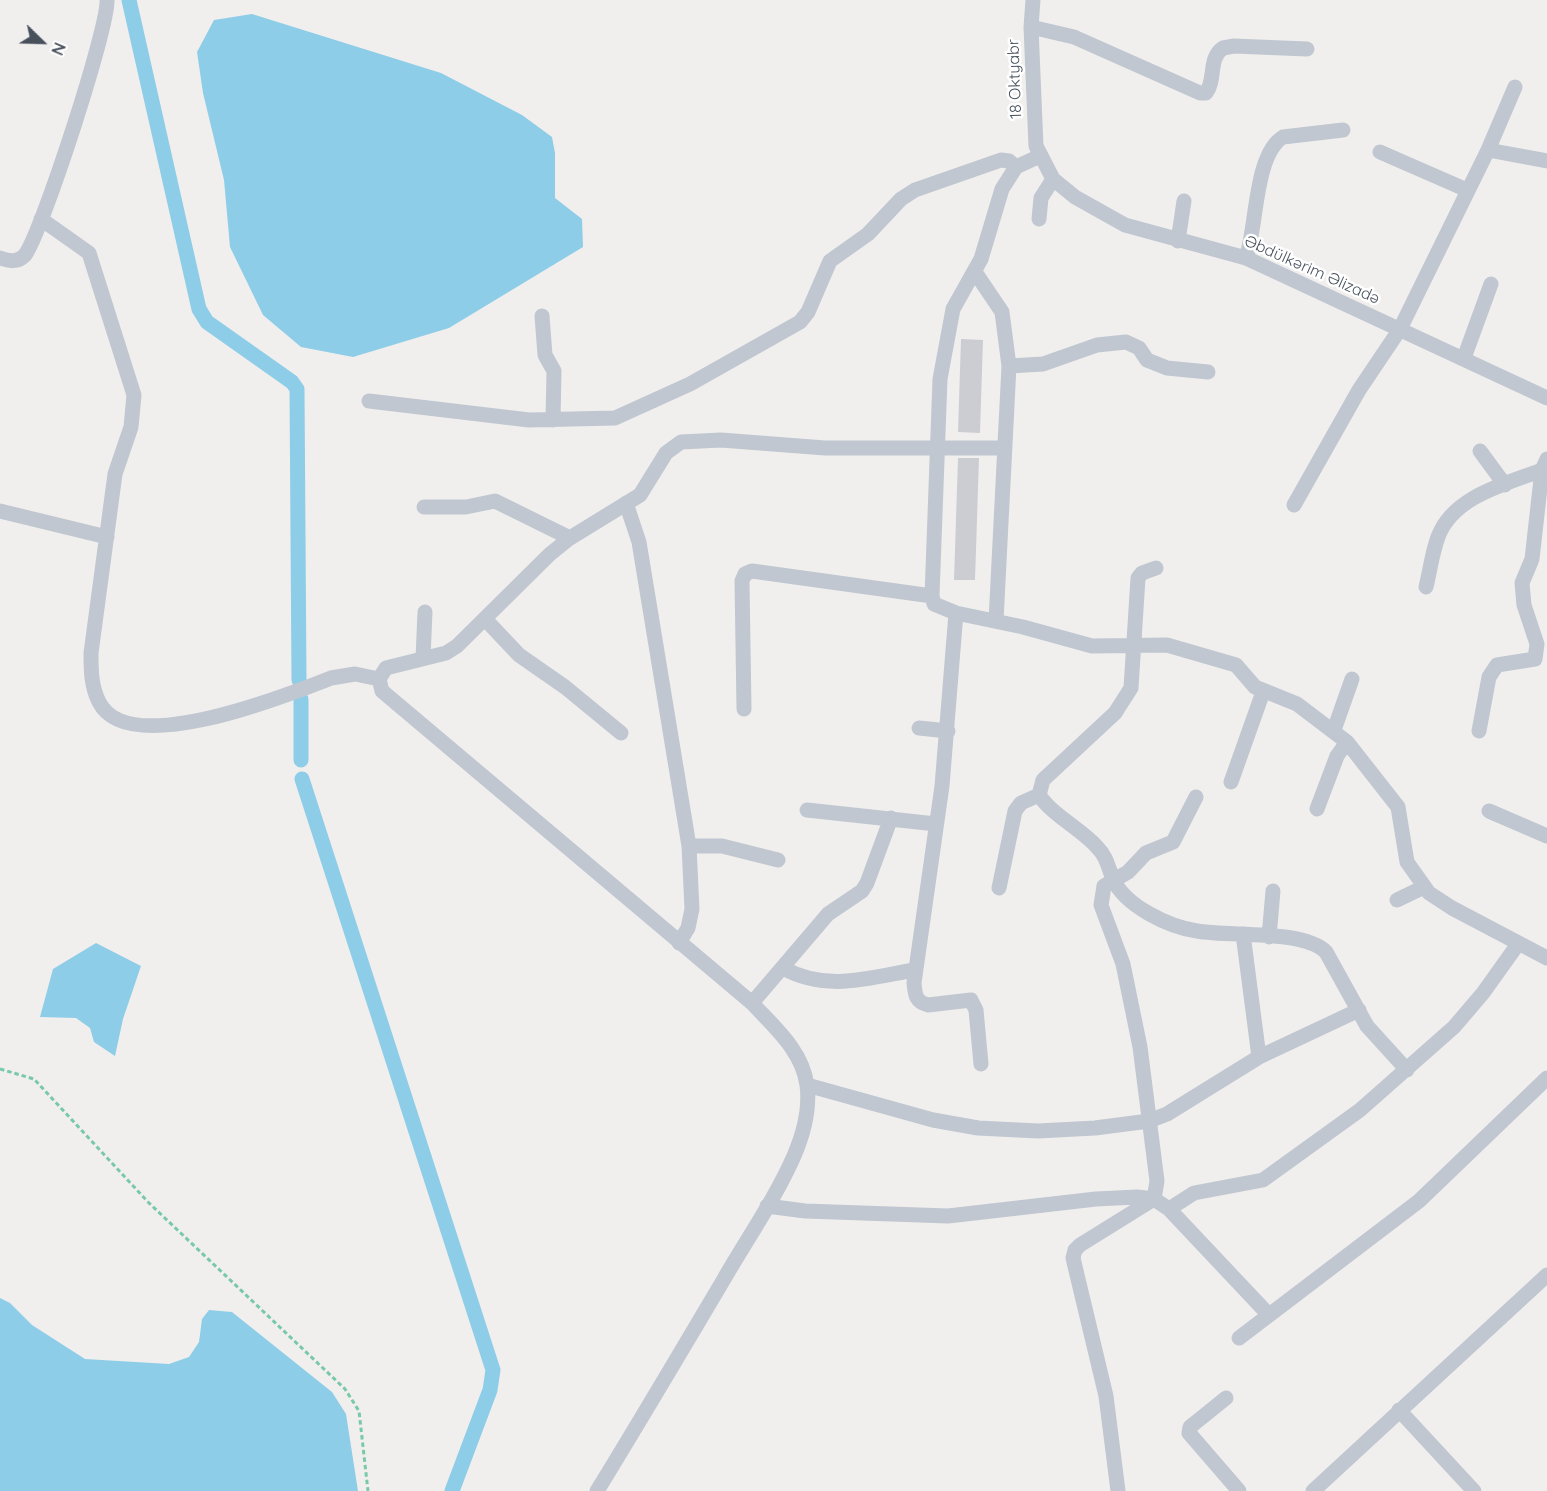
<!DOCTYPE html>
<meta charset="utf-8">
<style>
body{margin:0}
#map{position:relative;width:1547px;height:1491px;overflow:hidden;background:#f1efee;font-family:Quicksand,sans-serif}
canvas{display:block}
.north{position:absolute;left:12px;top:12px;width:60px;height:60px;-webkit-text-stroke:4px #fff;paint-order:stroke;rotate:113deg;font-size:16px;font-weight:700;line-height:24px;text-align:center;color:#47505b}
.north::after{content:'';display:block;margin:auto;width:21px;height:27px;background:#47505b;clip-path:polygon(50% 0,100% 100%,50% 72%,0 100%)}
</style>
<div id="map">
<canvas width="1547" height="1491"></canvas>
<div class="north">N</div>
</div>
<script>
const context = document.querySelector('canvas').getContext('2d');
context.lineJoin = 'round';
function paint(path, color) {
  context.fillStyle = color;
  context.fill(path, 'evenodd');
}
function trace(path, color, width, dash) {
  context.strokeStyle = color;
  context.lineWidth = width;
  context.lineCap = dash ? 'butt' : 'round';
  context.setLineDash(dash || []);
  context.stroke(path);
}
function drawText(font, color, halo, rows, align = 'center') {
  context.font = font + ' Quicksand,sans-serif';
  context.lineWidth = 5;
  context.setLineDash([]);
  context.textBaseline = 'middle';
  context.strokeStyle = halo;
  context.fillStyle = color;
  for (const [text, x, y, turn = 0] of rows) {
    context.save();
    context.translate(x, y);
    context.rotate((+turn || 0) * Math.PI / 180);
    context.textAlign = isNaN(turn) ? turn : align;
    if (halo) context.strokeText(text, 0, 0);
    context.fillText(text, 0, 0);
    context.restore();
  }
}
paint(new Path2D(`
 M 252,14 L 441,73 L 522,115 L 552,137 L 555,153 L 555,198 L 582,219 L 583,247 L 449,328 L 353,357 L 301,347 L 263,315 L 230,247 L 224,180 L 203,93 L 197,52 L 214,20 Z
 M 96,943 L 141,966 L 123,1019 L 115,1056 L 94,1042 L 90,1028 L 76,1018 L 40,1017 L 53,969 Z
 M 0,1298 L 10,1303 L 32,1325 L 85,1359 L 169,1364 L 189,1357 L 199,1342 L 202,1319 L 209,1310 L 232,1312 L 332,1392 L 346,1414 L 358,1491 L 0,1491 Z`), '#8ecde7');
trace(new Path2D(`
 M 129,0 L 199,309 L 207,322 L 292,382 L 297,389 L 299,680
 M 301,699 L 301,760
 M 302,779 L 493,1370 L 490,1390 L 452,1491`), '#8ecde7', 15);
paint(new Path2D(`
 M 961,339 L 983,340 L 980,433 L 958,432 Z
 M 958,458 L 979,458 L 975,580 L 954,580 Z`), '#cbcdd3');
trace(new Path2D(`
 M 0,1069 L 34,1079 L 148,1202 L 345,1389 L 359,1411 L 368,1491`), '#78c9a8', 3, [4.5, 3]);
trace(new Path2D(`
 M 1033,0 L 1031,27 L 1036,146 L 1053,179 L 1075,197 L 1125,225 L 1246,258 L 1547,398
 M 1031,27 L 1074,37 L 1200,93 L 1206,93 C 1216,80 1208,58 1223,48 L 1234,46 L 1307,49
 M 1488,150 L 1547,161
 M 1380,152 L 1467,190
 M 1040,156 L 1016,167 L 1002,189 L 981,259 L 953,309 L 940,379 L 932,596 L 934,604 L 956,613 L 1023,627 L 1092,646 L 1167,645 L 1236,665 L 1255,687 L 1297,704 L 1347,742 L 1398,807 L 1407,862 L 1429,893 L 1452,908 L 1547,958
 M 41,219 L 89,253 L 134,395 L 131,427 L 115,474 L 91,653 C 91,670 91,686 99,702 C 128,760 287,695 331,678 L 355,674 L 379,679
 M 1039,219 L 1041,198 L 1053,179
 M 1178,241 L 1184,201
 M 0,258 C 9,261 18,263 25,255 C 42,232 109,26 107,0
 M 1246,258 C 1257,228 1254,155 1283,137 L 1343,130
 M 975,272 L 1002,312 L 1009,366 L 996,621
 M 542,316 L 545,355 L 554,371 L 553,420
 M 1464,358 L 1491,284
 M 1009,366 L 1043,364 L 1097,345 L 1126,342 L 1139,348 L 1147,360 L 1167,368 L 1208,372
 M 369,401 L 529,420 L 615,418 L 690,384 L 800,322 L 808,312 L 830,261 L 868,234 L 901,199 L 915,190 L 1001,160 L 1009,161 L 1016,167
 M 1480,451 L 1505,485
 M 626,503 L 639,542 L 689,846 L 692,909 L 688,928 L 679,943
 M 1294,505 L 1359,390 L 1400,329 L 1488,150 L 1515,87
 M 424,507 L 466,507 L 495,501 L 570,538
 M 0,511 L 107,537
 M 1156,568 L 1142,573 L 1138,578 L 1131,688 L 1115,713 L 1043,780 L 1039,795 C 1053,816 1080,828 1097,847 C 1107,857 1108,867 1113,879 C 1125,906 1169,927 1197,931 C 1230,937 1303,929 1326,952 L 1367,1026 L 1407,1070
 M 1426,587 C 1430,571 1432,553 1438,537 C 1453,496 1506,484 1542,470
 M 956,613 L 942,786 L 914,983 C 915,995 916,1002 928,1005 L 971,1000 L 976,1010 L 981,1064
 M 485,619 L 519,655 L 565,687 L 621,733
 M 423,658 L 425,612
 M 744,709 L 742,581 L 745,574 L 752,571 L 932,596
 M 919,728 L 948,731
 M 1334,730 L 1352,679
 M 1479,731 L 1489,677 L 1497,665 L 1535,659 L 1537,644 L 1524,605 L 1522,583 L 1532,559 L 1542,470 L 1547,459
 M 1231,782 L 1263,692
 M 1317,809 L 1337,756 L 1347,742
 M 807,810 L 936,824
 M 1489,811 L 1547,836
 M 689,846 L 722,846 L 778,860
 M 999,888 L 1015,811 L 1021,803 L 1039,795
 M 1397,900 L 1424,887
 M 1243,934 L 1259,1057
 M 1269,937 L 1273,891
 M 783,968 C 826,992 869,978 914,970
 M 752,1003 L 828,914 L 862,891 L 867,883 L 891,818
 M 807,1085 L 933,1120 L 978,1128 L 1038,1131 L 1095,1128 L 1149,1121 L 1167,1114 L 1259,1057 L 1359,1010
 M 767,1206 L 805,1211 L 948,1216 L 1096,1199 L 1137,1197 L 1154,1199 L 1169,1209 L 1268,1314
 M 1169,1209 L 1194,1193 L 1263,1180 L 1360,1110 L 1454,1027 L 1483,993 L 1518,944
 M 1239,1338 L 1419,1201 L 1547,1078
 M 1226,1398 L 1190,1427 L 1189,1433 L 1239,1491
 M 1399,1410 L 1474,1491
 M 597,1491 C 640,1421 682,1350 724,1279 C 747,1239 775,1199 794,1156 C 803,1135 810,1108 807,1085 C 802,1050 774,1027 752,1003 L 382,691 L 379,679 L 386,668 L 446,653 L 457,646 L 550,554 L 570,538 L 640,495 L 666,453 L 681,442 L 721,440 L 825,448 L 1003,448
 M 1118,1491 L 1106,1396 L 1073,1258 L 1075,1250 L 1080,1245 L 1154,1199 L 1157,1181 L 1140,1047 L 1123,964 L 1101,905 L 1104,886 L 1128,872 L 1146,853 L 1173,842 L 1196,797
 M 1313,1491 L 1547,1275`), '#c0c7d0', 15);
drawText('16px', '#47505b', '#fff', [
 ["18 Oktyabr",1015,79,-92],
 ["Əbdülkərim Əlizadə",1312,270,24]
]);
</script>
